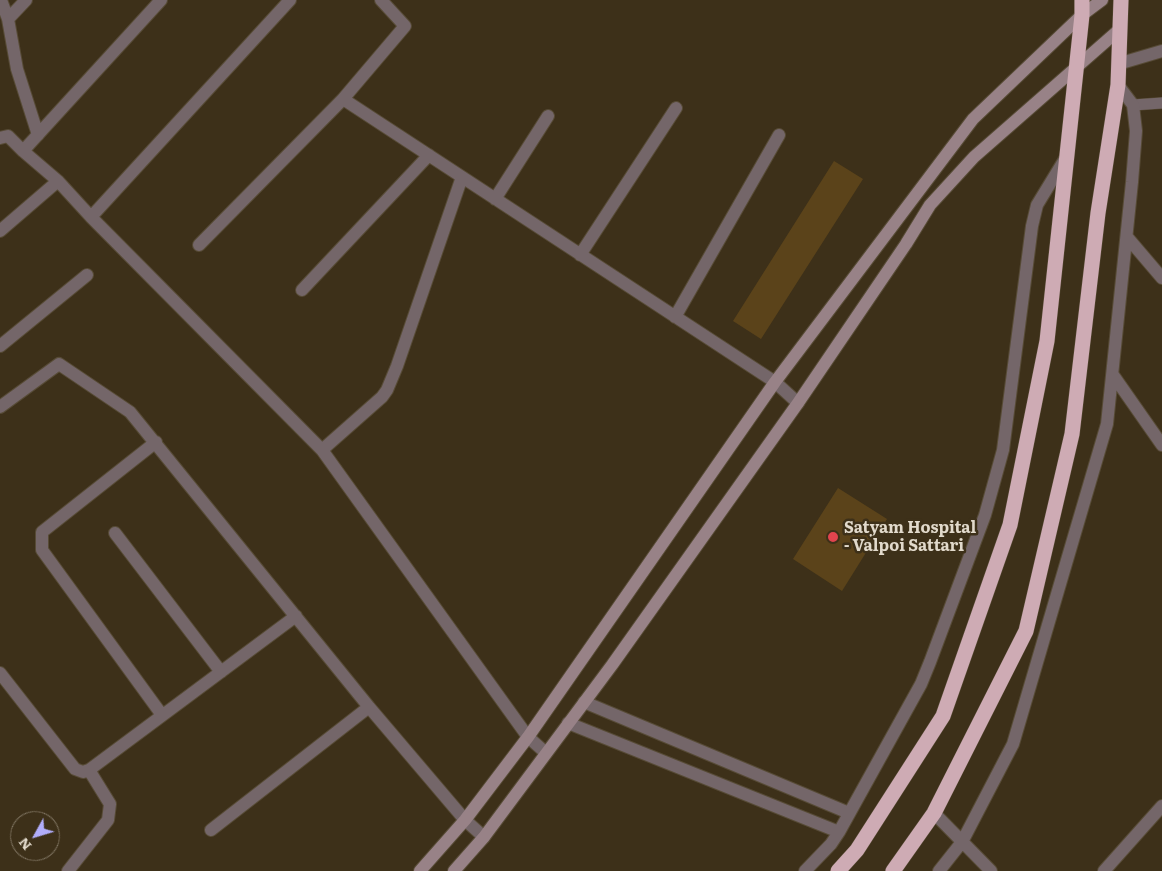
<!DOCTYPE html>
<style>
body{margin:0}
#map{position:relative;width:1162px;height:871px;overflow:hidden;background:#3d3019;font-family:Literata,serif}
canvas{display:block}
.north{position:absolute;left:10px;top:811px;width:50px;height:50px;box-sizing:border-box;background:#3d3019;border:1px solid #7f7461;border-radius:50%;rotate:231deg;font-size:14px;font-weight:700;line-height:20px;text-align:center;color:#e2dacc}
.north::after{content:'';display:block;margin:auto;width:18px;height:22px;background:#b1adfa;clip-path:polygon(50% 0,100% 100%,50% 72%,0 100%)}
</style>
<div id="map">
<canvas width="1162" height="871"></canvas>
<div class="north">N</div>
</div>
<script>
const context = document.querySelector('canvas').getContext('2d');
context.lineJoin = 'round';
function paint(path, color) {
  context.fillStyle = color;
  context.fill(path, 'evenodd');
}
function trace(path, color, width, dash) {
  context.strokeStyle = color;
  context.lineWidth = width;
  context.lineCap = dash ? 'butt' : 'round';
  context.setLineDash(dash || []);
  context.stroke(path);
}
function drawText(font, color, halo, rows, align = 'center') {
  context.font = font + ' Literata,serif';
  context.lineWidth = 5;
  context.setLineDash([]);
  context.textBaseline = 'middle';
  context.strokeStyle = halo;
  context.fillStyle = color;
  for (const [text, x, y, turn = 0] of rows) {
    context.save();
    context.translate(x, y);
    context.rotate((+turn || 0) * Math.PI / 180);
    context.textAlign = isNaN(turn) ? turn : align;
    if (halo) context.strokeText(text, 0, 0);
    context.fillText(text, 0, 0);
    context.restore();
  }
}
paint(new Path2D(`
 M 834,161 L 863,179 L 761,339 L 733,321 Z
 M 838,488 L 887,519 L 842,591 L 793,559 Z`), '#5b431a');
const lane = new Path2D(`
 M 1133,105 L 1162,103`);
const street = new Path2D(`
 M 1,0 L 8,19
 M 26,0 L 8,19 L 17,69 L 38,135
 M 381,0 L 405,26 L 343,99 L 775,382 L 798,403
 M 1118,64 L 1162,51
 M 0,138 L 8,136 L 23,151 L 58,181 L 91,217 L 322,450 L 528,737 L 546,753
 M 23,151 L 161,0
 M 495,199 L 548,116
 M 91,217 L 290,0
 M 0,231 L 58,181
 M 1127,237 L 1162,278
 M 199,245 L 343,99
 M 580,255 L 676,108
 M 302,290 L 429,155
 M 675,317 L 779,135
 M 0,346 L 87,275
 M 1113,375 L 1162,445
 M 0,407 L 59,364 L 130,412 L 369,707 L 465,820 L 484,837
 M 156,442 L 42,532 L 42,550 L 162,715
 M 322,450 L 382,397 L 387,390 L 397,366 L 462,177
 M 115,533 L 221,672
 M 0,673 L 75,769 L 83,772 L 89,770 L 296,616
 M 584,702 L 849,813
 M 568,723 L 839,832
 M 934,813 L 991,871
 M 211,830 L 369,707
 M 68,871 L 108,820 L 110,804 L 89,770
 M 805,871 L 831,844 L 839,832 L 921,684 L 930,662 L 985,515 L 1003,450 L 1032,226 L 1037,205 L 1065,159
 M 939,871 L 962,842 L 1013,744 L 1107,424 L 1132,182 L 1136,131 L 1133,105 L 1118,85
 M 1104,871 L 1162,806`);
const secondary = new Path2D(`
 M 420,871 L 465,820 L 528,737 L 775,382 L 973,119 L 1082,15 L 1102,0
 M 454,871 L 484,837 L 612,665 L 798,403 L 906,244 L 930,205 L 974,157 L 1120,29`);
const highway = new Path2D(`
 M 838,871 L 857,850 L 943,716 L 1010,525 L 1047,341 L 1082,15 L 1082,0
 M 893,871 L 934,813 L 1026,631 L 1072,434 L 1098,213 L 1118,85 L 1121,0`);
trace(lane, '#574b36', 12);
trace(street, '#574b36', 14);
trace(secondary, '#574b36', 14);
trace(highway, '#574b36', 16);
trace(lane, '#746669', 11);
trace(street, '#746669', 12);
trace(secondary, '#988287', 12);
trace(highway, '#ceabb4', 15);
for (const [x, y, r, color] of [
 [833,537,6,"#e0444e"]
]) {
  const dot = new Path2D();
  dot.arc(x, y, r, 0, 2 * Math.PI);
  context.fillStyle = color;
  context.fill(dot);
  trace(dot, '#3d3019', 2);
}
drawText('bold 16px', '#e2dacc', '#3d3019', [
 ["Satyam Hospital",844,528],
 ["- Valpoi Sattari",844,546]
], 'left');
</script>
